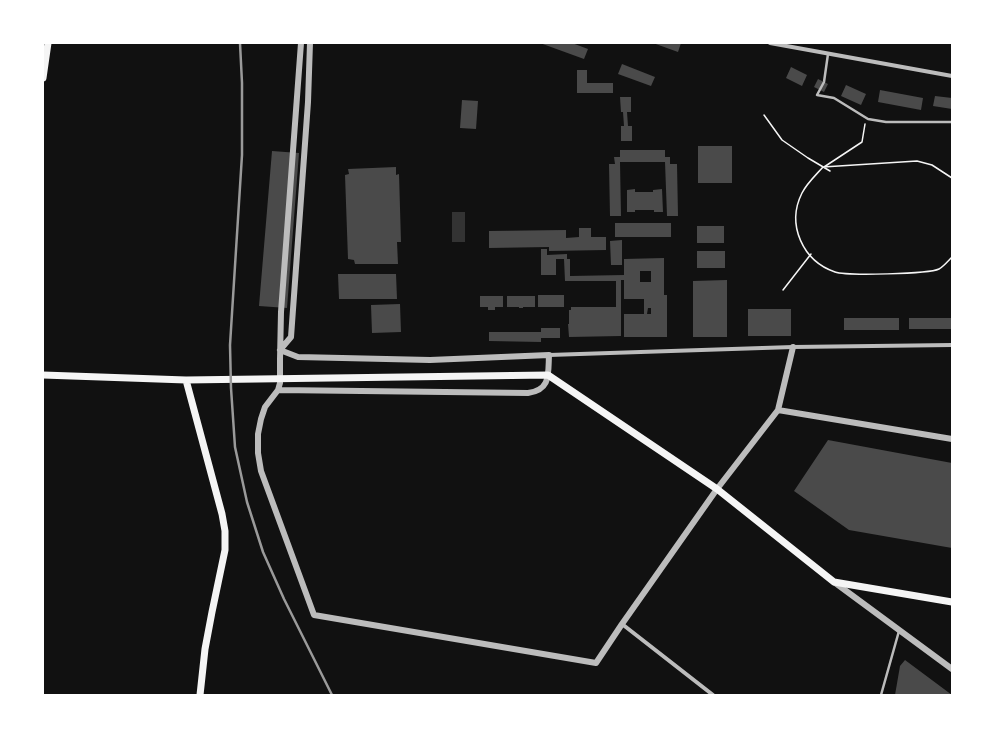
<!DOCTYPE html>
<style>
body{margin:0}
#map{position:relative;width:995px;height:738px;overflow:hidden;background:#111;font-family:"PT Sans Narrow",sans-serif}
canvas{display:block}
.frame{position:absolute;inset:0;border:44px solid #fff;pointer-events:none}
</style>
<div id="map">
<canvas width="995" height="738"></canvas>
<div class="frame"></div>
</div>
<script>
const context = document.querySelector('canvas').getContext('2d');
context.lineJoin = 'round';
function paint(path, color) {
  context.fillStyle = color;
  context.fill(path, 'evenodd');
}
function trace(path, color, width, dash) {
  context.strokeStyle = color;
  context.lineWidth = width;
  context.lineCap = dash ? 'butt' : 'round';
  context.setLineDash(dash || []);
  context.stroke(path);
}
paint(new Path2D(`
 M 452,212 L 465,212 L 465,242 L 452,242 Z`), '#333');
paint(new Path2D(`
 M 540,43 L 572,43 L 588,49 L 584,59 Z
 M 653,43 L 681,43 L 678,52 Z
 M 622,64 L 655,77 L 651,86 L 618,74 Z
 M 791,67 L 807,75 L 802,86 L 786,78 Z
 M 577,70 L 587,70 L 587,83 L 613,83 L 613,93 L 577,93 Z
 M 818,79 L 828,84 L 824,92 L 814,87 Z
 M 846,85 L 866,94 L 861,105 L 841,96 Z
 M 880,90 L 923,98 L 921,110 L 878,102 Z
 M 935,96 L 952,98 L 952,109 L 933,106 Z
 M 620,97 L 631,97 L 631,112 L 627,112 L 628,126 L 632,126 L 632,141 L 621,141 L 621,126 L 624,126 L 623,112 L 621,112 Z
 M 462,100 L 478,101 L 476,129 L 460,128 Z
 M 698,146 L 732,146 L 732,183 L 698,183 Z
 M 620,150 L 665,150 L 665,157 L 670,157 L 670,164 L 677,164 L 678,216 L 667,216 L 665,162 L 620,162 L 621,216 L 610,216 L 609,164 L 615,164 L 614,157 L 620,157 Z
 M 272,151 L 299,153 L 287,308 L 259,306 Z
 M 396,167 L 396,175 L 399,174 L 401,242 L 397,242 L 398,264 L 355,264 L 354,260 L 348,259 L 345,175 L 349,174 L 348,169 Z
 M 635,189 L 635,192 L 653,192 L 653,190 L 662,189 L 663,212 L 654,212 L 654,210 L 635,210 L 635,212 L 627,212 L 627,190 Z
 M 615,223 L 671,223 L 671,237 L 615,237 Z
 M 697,226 L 724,226 L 724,243 L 697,243 Z
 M 579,228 L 591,228 L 591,237 L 606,237 L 606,250 L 549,251 L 549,247 L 489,248 L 489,231 L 566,230 L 566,238 L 579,237 Z
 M 622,240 L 622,265 L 611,265 L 610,241 Z
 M 541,249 L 547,249 L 547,255 L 567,254 L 567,259 L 570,259 L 570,276 L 624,275 L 624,259 L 664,258 L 664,295 L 667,295 L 667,337 L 624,337 L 624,314 L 644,314 L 644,299 L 624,299 L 624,280 L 621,280 L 621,336 L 569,337 L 568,324 L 569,324 L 569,310 L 571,310 L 571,307 L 616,307 L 616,281 L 565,281 L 564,259 L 556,259 L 556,275 L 541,275 ZM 640,271 L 651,271 L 651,282 L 640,282 ZM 648,308 L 651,308 L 651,314 L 647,314 Z
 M 697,251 L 725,251 L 725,268 L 697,268 Z
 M 338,274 L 396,274 L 397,299 L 339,299 Z
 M 727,280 L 727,337 L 693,337 L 693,281 Z
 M 538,295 L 564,295 L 564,307 L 538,307 Z
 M 480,296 L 503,296 L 503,307 L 495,307 L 495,310 L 488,310 L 488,307 L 480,307 Z
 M 507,296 L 535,296 L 535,307 L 523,307 L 523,308 L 519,308 L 519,307 L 507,307 Z
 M 400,304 L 401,332 L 372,333 L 371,305 Z
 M 748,309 L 791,309 L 791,336 L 748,336 Z
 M 844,318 L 899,318 L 899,330 L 844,330 Z
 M 909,318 L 952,318 L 952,329 L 909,329 Z
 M 541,328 L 560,328 L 560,338 L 541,338 L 541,342 L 489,341 L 489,332 L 541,332 Z
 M 828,440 L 952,463 L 952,548 L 849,530 L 794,491 Z
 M 905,660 L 952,695 L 895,695 L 900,666 Z`), '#4a4a4a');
trace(new Path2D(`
 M 764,115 L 782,140 L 808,158 L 830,171
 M 824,167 L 862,142 L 865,124
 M 952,178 L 932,165 L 917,161 L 823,167 C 816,175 807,183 802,193 C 786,225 803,261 835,272 C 846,276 929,274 939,269 C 943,267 949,260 952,257
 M 783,290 L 811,254`), '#f5f5f5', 1.5);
trace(new Path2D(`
 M 828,54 L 824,82 L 817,95 L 834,98 L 868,119 L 886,122 L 952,122
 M 881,695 L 899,631`), '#bcbcbc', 2.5);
trace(new Path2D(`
 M 770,43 L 952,76
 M 549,355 L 793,347 L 952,345
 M 622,624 L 713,695`), '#bcbcbc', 4);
trace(new Path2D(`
 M 301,43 L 281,312 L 280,359 L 280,383 L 278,390 L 265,407 L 261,419 L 258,434 L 258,453 L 261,471 L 314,615 L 596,663 L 622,624 L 717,489 L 778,410 L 793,347
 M 280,350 L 291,337 L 308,102 L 310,43
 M 278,390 L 528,393 C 551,390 548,374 549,355 L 430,360 L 298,357 L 280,350
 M 778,410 L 952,439
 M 834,582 L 952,669`), '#bcbcbc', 6);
trace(new Path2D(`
 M 43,78 L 48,43
 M 43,375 L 186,380 L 548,375 L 717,489 L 834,582 L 952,602
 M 186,380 L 222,514 L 225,531 L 225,550 L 212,612 L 205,649 L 200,695`), '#f5f5f5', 7);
trace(new Path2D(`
 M 240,43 L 242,83 L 242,155 L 230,345 L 231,388 L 235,447 L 247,502 L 263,552 L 284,599 L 332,695`), '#9a9a9a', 2.5);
</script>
